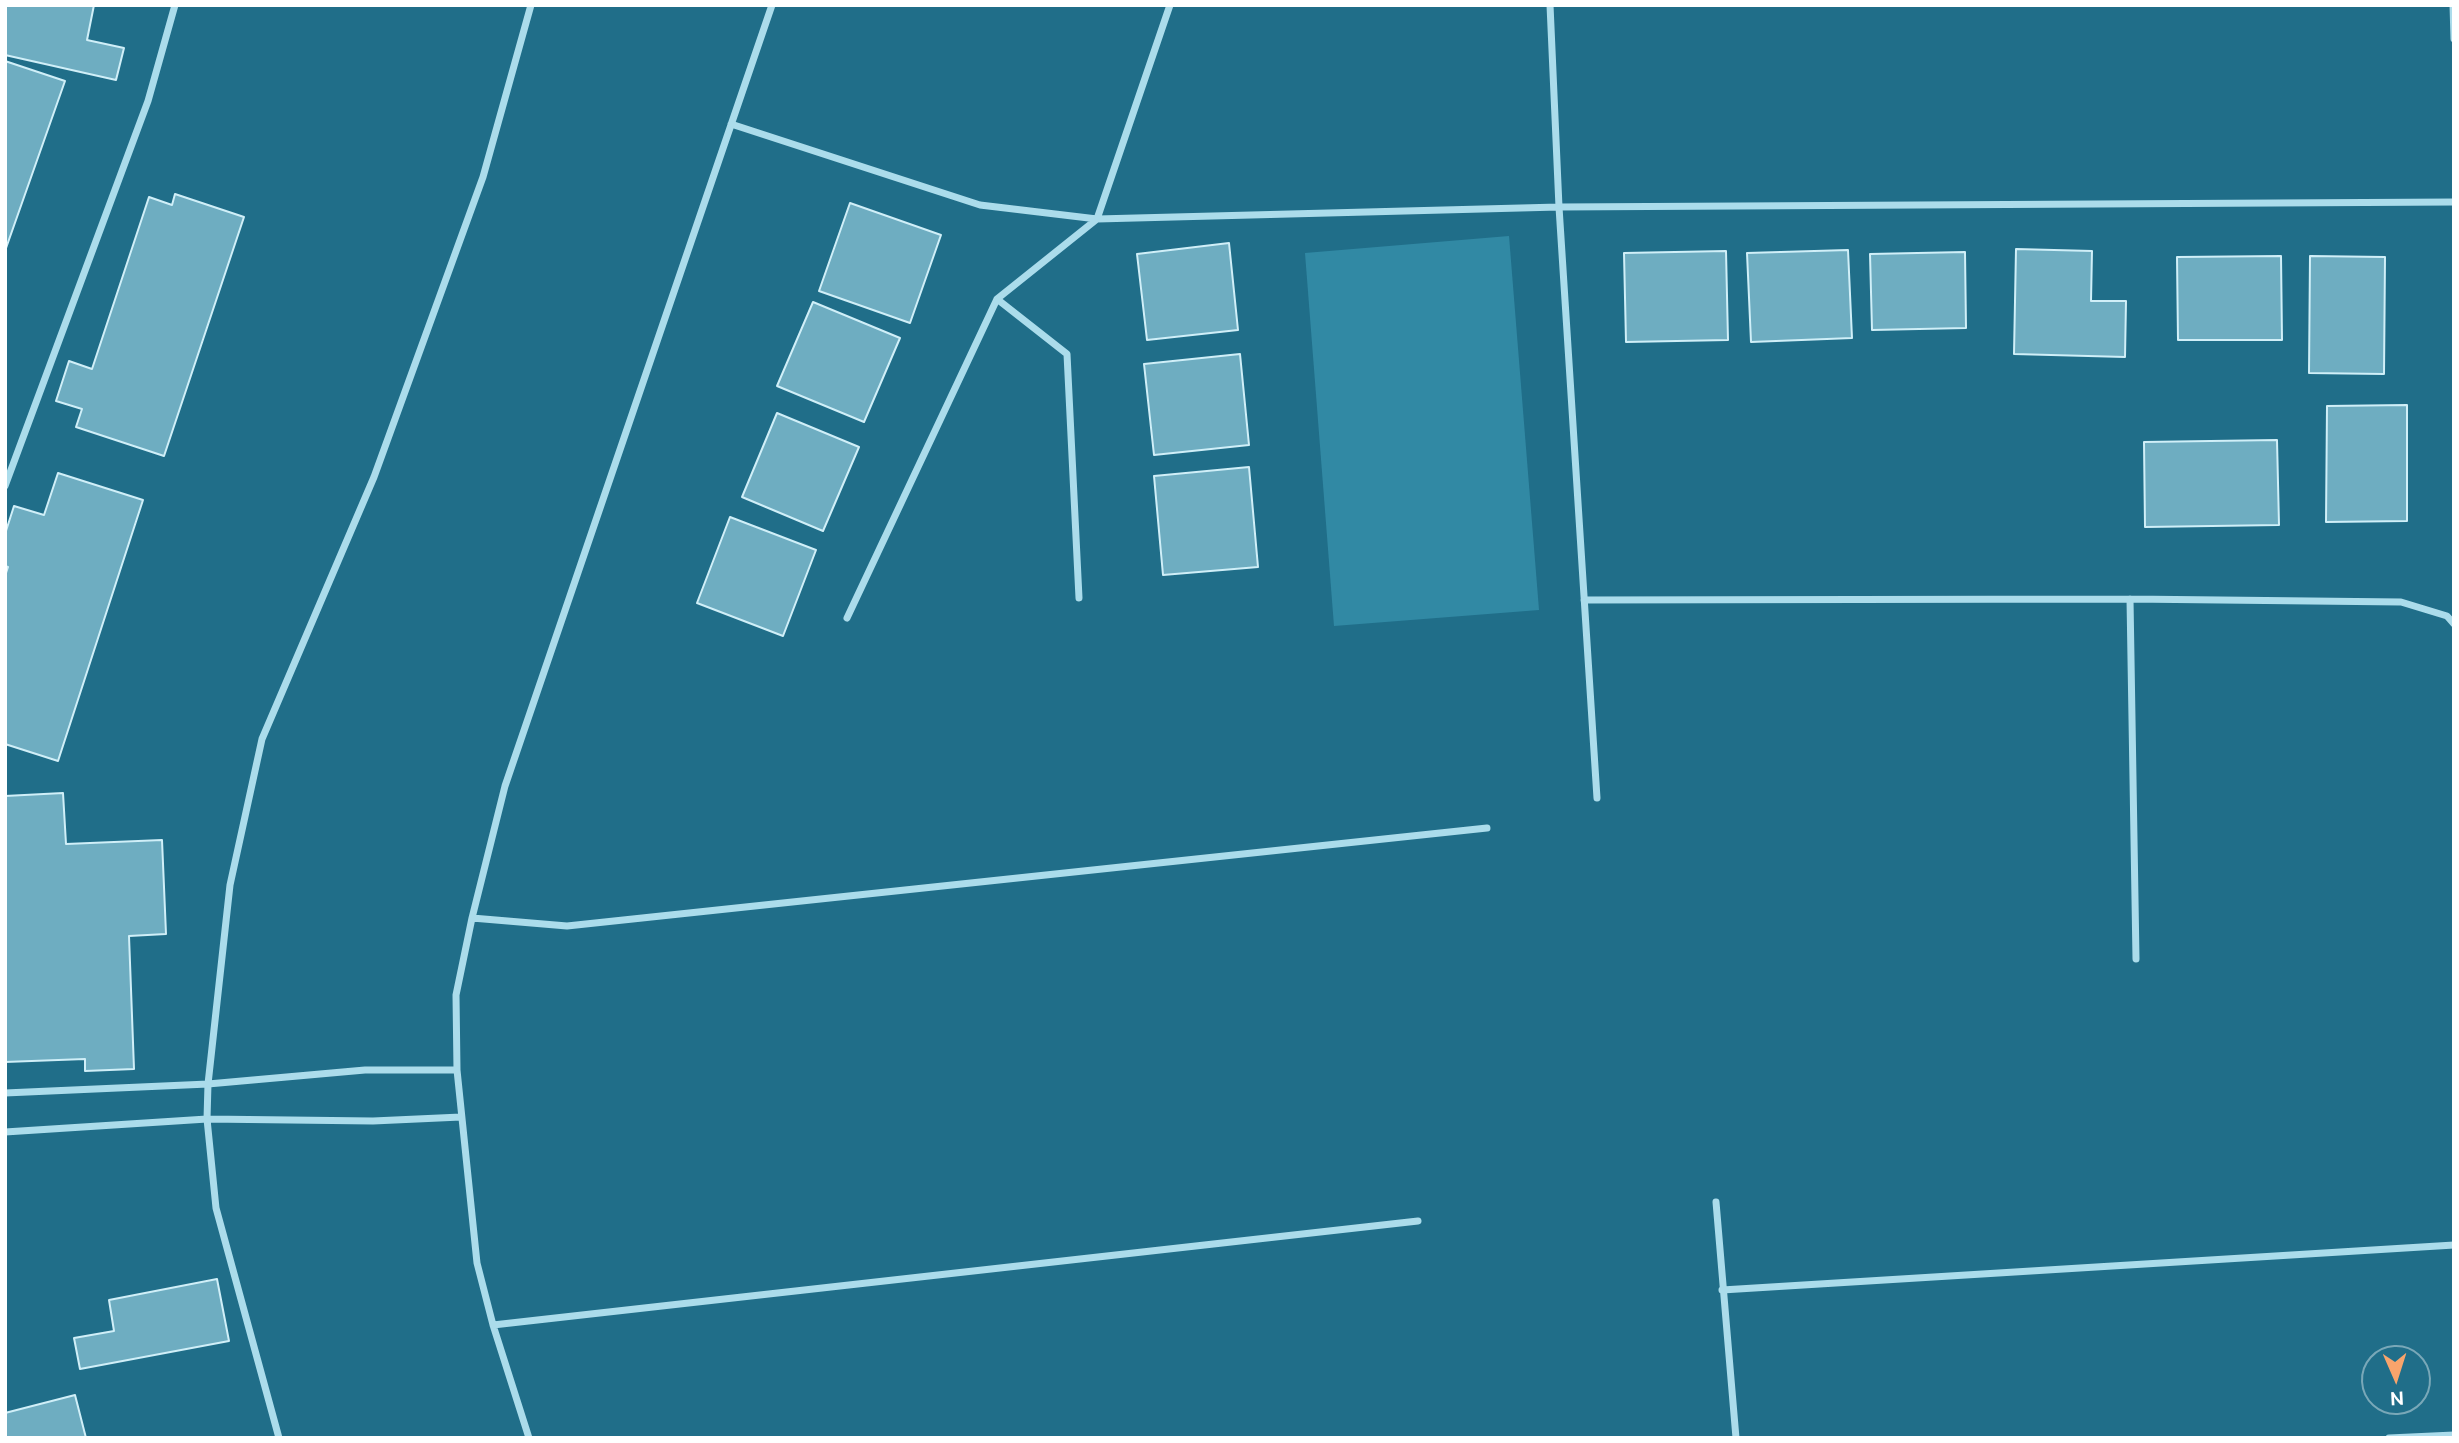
<!DOCTYPE html>
<style>
body{margin:0}
#map{position:relative;width:2459px;height:1443px;overflow:hidden;background:#206e89;font-family:Ubuntu,sans-serif}
canvas{display:block}
.frame{position:absolute;inset:0;border:7px solid #fff;pointer-events:none}
.north{position:absolute;left:2361px;top:1345px;width:70px;height:70px;box-sizing:border-box;background:#206e89;border:2px solid #79a8b8;border-radius:50%;rotate:177deg;font-size:19px;font-weight:700;line-height:28px;text-align:center;color:#fff}
.north::after{content:'';display:block;margin:auto;width:24px;height:32px;background:#f8a46c;clip-path:polygon(50% 0,100% 100%,50% 72%,0 100%)}
</style>
<div id="map">
<canvas width="2459" height="1443"></canvas>
<div class="frame"></div>
<div class="north">N</div>
</div>
<script>
const context = document.querySelector('canvas').getContext('2d');
context.lineJoin = 'round';
function paint(path, color) {
  context.fillStyle = color;
  context.fill(path, 'evenodd');
}
function trace(path, color, width, dash) {
  context.strokeStyle = color;
  context.lineWidth = width;
  context.lineCap = dash ? 'butt' : 'round';
  context.setLineDash(dash || []);
  context.stroke(path);
}
paint(new Path2D(`
 M 1509,236 L 1539,610 L 1334,626 L 1305,253 Z`), '#3189a4');
const building = new Path2D(`
 M 5,5 L 94,5 L 87,40 L 124,48 L 116,80 L 5,55 Z
 M 5,61 L 65,81 L 5,251 Z
 M 175,194 L 244,217 L 164,456 L 76,427 L 82,409 L 56,401 L 69,361 L 92,369 L 149,197 L 172,205 Z
 M 850,203 L 941,235 L 910,323 L 819,291 Z
 M 1229,243 L 1238,330 L 1147,340 L 1137,254 Z
 M 2016,249 L 2092,251 L 2091,301 L 2126,301 L 2125,357 L 2014,354 Z
 M 1848,250 L 1852,338 L 1751,342 L 1747,253 Z
 M 1726,251 L 1728,340 L 1626,342 L 1624,253 Z
 M 1965,252 L 1966,328 L 1872,330 L 1870,254 Z
 M 2281,256 L 2282,340 L 2178,340 L 2177,257 Z
 M 2310,256 L 2385,257 L 2384,374 L 2309,373 Z
 M 813,302 L 900,338 L 864,422 L 777,386 Z
 M 1240,354 L 1249,445 L 1154,455 L 1144,364 Z
 M 2407,405 L 2407,521 L 2326,522 L 2327,406 Z
 M 777,413 L 859,447 L 823,531 L 742,497 Z
 M 2277,440 L 2279,525 L 2145,527 L 2144,442 Z
 M 1249,467 L 1258,567 L 1163,575 L 1154,476 Z
 M 58,473 L 143,500 L 58,761 L 5,744 L 5,576 L 8,567 L 5,566 L 5,534 L 14,506 L 44,515 Z
 M 730,517 L 816,550 L 783,636 L 697,603 Z
 M 63,793 L 66,844 L 162,840 L 166,934 L 129,936 L 134,1069 L 85,1071 L 85,1059 L 5,1062 L 5,796 Z
 M 217,1279 L 229,1341 L 80,1369 L 74,1338 L 114,1331 L 109,1300 Z
 M 75,1395 L 86,1438 L 5,1438 L 5,1413 Z`);
paint(building, '#6eadc1');
trace(building, '#d0eff8', 2);
trace(new Path2D(`
 M 1550,5 L 1559,207 L 1597,798
 M 2453,5 L 2454,39
 M 731,124 L 980,205 L 1097,219 L 1170,5
 M 997,299 L 1067,354 L 1079,598
 M 5,486 L 148,101 L 175,5
 M 2130,599 L 2136,959
 M 1584,600 L 2130,599 L 2401,602 L 2447,616 L 2454,624
 M 847,618 L 997,299 L 1097,219 L 1559,207 L 2454,202
 M 472,918 L 567,926 L 1487,828
 M 5,1093 L 208,1084 L 365,1070 L 457,1070
 M 5,1132 L 207,1119 L 373,1121 L 461,1117
 M 1716,1202 L 1736,1438
 M 1722,1290 L 2454,1245
 M 493,1325 L 1418,1221
 M 279,1438 L 216,1208 L 207,1119 L 208,1084 L 230,885 L 262,739 L 374,477 L 483,177 L 531,5
 M 529,1438 L 493,1325 L 477,1263 L 457,1070 L 456,995 L 472,918 L 505,786 L 772,5
 M 2389,1438 L 2454,1435`), '#abdceb', 7);
</script>
